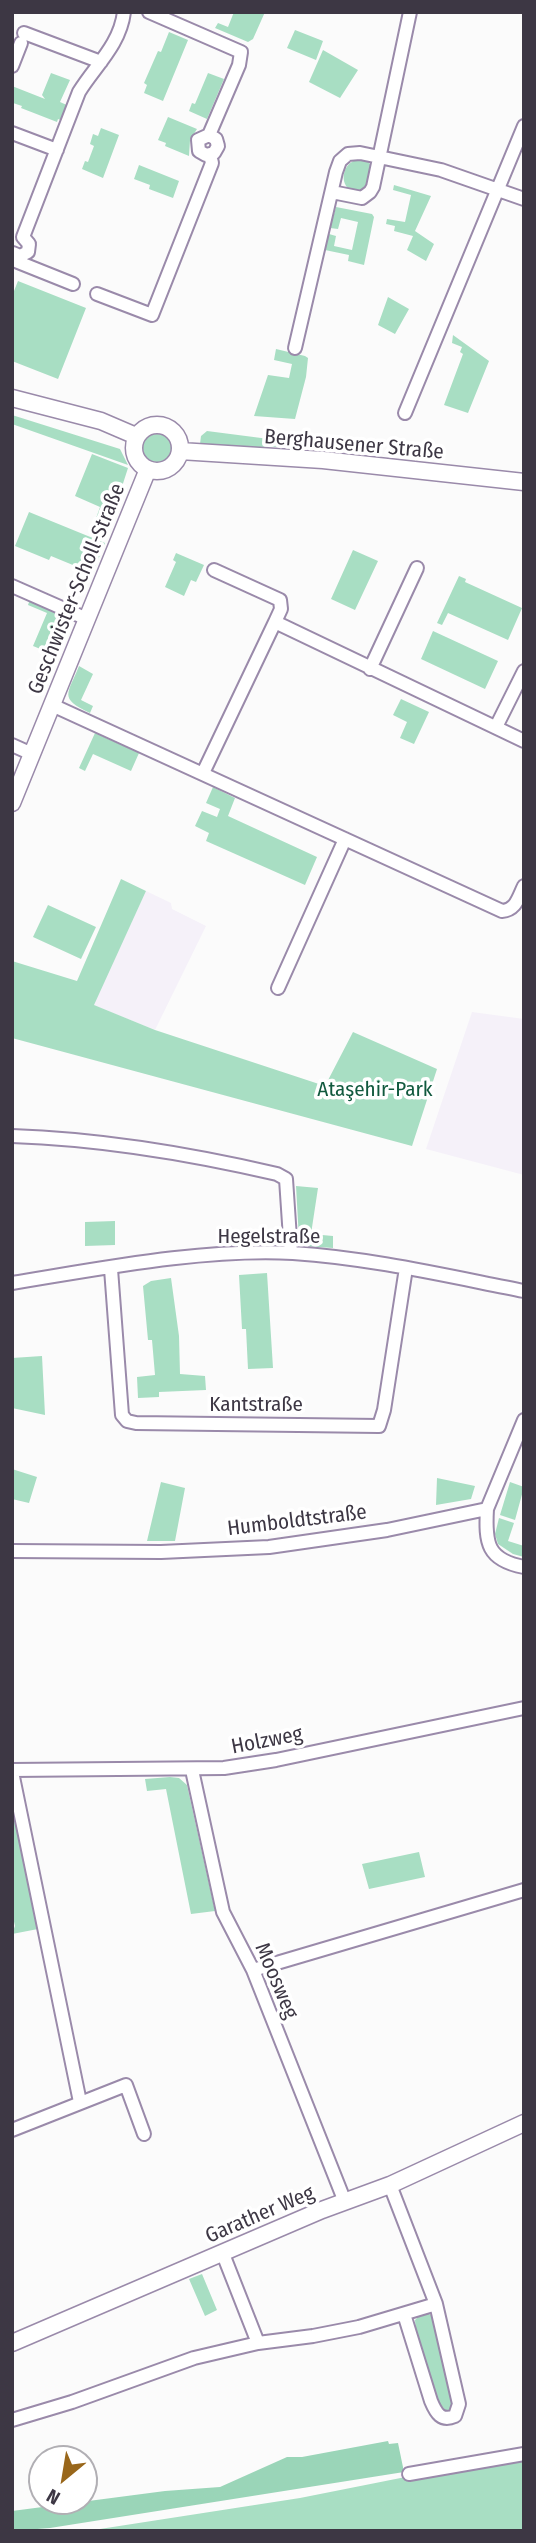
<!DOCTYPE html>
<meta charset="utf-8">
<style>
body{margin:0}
#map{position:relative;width:536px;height:2543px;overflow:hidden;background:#fbfbfb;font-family:"Fira Sans Condensed",sans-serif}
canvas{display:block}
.frame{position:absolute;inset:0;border:14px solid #3d3744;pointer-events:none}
.north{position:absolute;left:28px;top:2445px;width:70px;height:70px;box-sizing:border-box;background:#fff;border:2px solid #b1afb4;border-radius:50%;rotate:210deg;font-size:19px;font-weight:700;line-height:28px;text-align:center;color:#3d3744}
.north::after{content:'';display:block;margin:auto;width:24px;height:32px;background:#99671b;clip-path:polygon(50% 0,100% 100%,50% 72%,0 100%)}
</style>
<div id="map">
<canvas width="536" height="2543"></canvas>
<div class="frame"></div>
<div class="north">N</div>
</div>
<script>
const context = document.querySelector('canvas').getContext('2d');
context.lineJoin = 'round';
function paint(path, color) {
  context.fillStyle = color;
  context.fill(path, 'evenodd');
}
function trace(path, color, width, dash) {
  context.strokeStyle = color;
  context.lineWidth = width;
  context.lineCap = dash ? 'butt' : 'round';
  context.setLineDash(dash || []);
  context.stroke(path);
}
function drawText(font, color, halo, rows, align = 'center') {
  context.font = font + ' "Fira Sans Condensed",sans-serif';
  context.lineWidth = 7;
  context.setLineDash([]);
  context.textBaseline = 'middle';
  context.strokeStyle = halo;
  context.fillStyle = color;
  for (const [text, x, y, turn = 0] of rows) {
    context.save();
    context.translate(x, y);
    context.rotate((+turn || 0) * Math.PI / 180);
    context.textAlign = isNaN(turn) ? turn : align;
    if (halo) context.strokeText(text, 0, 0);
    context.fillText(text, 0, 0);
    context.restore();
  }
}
paint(new Path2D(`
 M 146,891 L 171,903 L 172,909 L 206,926 L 155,1030 L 93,1005 Z
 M 472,1012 L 524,1019 L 524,1175 L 426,1149 Z`), '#f5f1f9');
paint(new Path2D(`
 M 234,12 L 265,12 L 253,39 L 248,42 L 215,28 L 218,23 L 228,27 Z
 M 295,30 L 323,41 L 316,60 L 287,48 Z
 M 169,32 L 188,40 L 163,101 L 144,93 L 147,85 L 144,83 L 158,51 L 161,52 Z
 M 323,50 L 358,70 L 340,98 L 309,82 Z
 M 51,73 L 70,80 L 60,102 L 69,106 L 63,121 L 58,119 L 57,122 L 21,108 L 22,106 L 13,103 L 12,86 L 45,99 L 42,95 Z
 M 208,73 L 224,79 L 207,119 L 189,111 L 192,103 L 195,104 Z
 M 168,117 L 197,129 L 190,140 L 189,156 L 165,146 L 166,143 L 158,140 Z
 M 101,128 L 119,135 L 103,178 L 82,169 L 85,161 L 88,162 L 94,146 L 90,144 L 93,134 L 98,136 Z
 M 364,158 C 375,165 371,174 369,185 C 341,207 332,160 364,158 Z
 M 139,165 L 179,181 L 173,198 L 149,189 L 150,185 L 134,179 Z
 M 394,185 L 431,196 L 415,231 L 434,244 L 426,261 L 407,250 L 413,236 L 394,231 L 395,226 L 386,224 L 387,219 L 405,222 L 411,195 L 393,190 Z
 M 336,207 L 372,214 L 374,217 L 364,265 L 348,261 L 349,255 L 325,250 L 329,234 L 336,236 L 334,246 L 352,250 L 358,222 L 341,218 L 338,229 L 330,228 Z
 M 18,281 L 86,308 L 58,379 L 12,361 L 12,296 Z
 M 388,297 L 409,309 L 395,334 L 378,325 Z
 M 453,335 L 489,361 L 468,413 L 444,405 L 463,354 L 460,352 L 462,347 L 452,343 Z
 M 276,349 L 305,356 L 308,358 L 306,377 L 295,419 L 254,416 L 268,375 L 289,378 L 292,364 L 274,360 Z
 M 12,415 L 120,449 L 128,465 L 12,424 Z
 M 207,431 L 300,443 L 322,443 L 326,446 L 255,447 L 200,444 L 201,436 Z
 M143 448a14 14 0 1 1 28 0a14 14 0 1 1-28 0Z
 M 92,454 L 128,468 L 108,530 L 94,524 L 100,507 L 75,496 Z
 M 29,512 L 105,543 L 91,577 L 83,574 L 85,570 L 51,556 L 49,560 L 15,546 Z
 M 353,550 L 378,561 L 355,610 L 331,599 Z
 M 176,553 L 204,565 L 196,582 L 191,580 L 184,596 L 165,587 L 176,562 L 173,560 Z
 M 459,576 L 466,579 L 465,582 L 522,608 L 508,640 L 448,613 L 442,625 L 437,623 Z
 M 30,599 L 71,617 L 55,655 L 33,646 L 47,613 L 28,605 Z
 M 433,631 L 498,661 L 485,689 L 421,659 Z
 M 79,666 L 93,674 L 81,700 L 93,706 L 90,713 C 58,698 68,694 79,666 Z
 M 401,699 L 429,712 L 414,744 L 400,738 L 407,722 L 393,715 Z
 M 95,733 L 139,753 L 131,771 L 93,754 L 85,771 L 79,768 Z
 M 213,787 L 235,798 L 228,816 L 317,857 L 305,885 L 206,841 L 209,833 L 195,826 L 202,811 L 217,817 L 220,809 L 206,803 Z
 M 121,879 L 146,891 L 94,1005 L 155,1030 L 325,1086 L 353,1032 L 437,1069 L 412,1146 L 12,1038 L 12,961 L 77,981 Z
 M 48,905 L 96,927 L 81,959 L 33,937 Z
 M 296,1186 L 318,1188 L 311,1234 L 333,1236 L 333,1248 L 304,1246 L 299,1239 Z
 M 115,1221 L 115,1245 L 85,1246 L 85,1222 Z
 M 267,1273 L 273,1368 L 248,1369 L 246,1329 L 242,1329 L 239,1275 Z
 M 171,1278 L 179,1336 L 180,1374 L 205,1376 L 206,1390 L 159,1392 L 159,1397 L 138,1398 L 137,1377 L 155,1375 L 152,1340 L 148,1340 L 143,1286 L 151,1281 Z
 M 42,1356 L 45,1415 L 12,1408 L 12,1358 Z
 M 12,1469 L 37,1477 L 29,1503 L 12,1499 Z
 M 437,1478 L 475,1486 L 471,1499 L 436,1505 Z
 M 161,1482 L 185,1488 L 175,1541 L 147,1541 Z
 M 510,1482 L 524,1487 L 515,1520 L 500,1515 Z
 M 499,1518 L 514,1523 L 508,1541 L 524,1546 L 524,1557 L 513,1554 L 498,1544 L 495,1534 Z
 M 170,1777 L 179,1778 L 187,1785 L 215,1911 L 191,1914 L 166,1789 L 147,1791 L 145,1779 Z
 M 12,1807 L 38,1929 L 12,1934 L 15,1926 L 12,1913 Z
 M 419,1852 L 425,1877 L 369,1889 L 362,1864 Z
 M 202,2274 L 217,2310 L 205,2316 L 189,2279 Z
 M 427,2313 L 433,2316 L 455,2404 L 451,2410 L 446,2411 L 439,2403 L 416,2332 L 415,2320 L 421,2314 Z
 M 524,2456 L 524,2531 L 87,2531 L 300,2498 L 471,2464 Z`), '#a8dec3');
paint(new Path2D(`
 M 388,2441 L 389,2444 L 398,2443 L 404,2472 L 50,2528 L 12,2531 L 12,2511 L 165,2491 L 220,2487 L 287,2457 L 302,2457 Z`), '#9ad5b8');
const minor = new Path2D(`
 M 149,12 L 241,52 L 239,65 L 209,135 L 198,140 L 199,151 L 206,155 L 214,153 L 218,146 L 216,139 L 209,135
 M 24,33 L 101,62
 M 12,66 L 21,43
 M 12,133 L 57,150
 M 332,192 L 362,198 L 370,192 L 373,187 L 410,12
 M 23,237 L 79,92 C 95,66 120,45 124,12
 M 13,253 L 20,256 L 28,252 L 29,244 L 23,237
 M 18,256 L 18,262 L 73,284
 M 97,294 L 152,315 L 212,163 L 210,155
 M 295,348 L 336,172 L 340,161 L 348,154 L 360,153 L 441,170 L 524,199
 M 405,413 L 524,126
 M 214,570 L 280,600 L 281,609 L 275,622
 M 12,586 L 87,619
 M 370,669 L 417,568
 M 52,705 L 502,911 C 516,910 518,898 524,886
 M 496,727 L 524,671
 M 12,745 L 32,754
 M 203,773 L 275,622 L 524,741
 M 278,988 L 345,839
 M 12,1136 C 101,1139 191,1154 277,1174 L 286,1179 L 291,1253
 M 111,1269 L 122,1415 L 127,1421 L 136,1423 L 379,1426 L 384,1410 L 406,1268
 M 12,1283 C 99,1269 205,1248 293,1253 C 370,1258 447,1276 524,1291
 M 487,1509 C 485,1543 487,1560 524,1567
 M 12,1551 L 161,1552 L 269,1547 L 387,1530 L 487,1509 L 524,1420
 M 12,1770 L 224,1768 L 276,1760 L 524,1708
 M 192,1770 L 223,1912 L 253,1970 L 345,2202
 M 12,1772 L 80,2102
 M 253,1970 L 524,1890
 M 12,2130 L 126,2085 L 144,2134
 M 390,2185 L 436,2304 L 459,2404 L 455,2416 C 441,2422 436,2413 431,2401 L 404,2314
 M 223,2254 L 258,2343
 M 12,2420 L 72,2402 L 194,2358 L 258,2343 L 313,2336 L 359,2327 L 436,2304
 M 409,2474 L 524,2454`);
const tertiary = new Path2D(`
 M 12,398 L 101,421 L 136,436
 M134 448a23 23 0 1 1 46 0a23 23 0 1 1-46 0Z
 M 180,451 L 323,460 L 524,482
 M 12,803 L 148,469
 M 12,2343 L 322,2210 L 390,2185 L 524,2123`);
trace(minor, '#9a8aaa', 16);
trace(tertiary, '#9a8aaa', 19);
trace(minor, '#fff', 12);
trace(tertiary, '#fff', 16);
drawText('21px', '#3d3744', '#fff', [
 ["Berghausener Straße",354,445,5],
 ["Geschwister-Scholl-Straße",77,589,-68],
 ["Hegelstraße",269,1237],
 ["Kantstraße",256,1405],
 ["Humboldtstraße",297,1521,-7],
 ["Holzweg",267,1741,-11],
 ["Moosweg",276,1981,67],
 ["Garather Weg",260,2215,-23]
]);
drawText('21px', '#11593e', '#fff', [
 ["Ataşehir-Park",375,1090]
]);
</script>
